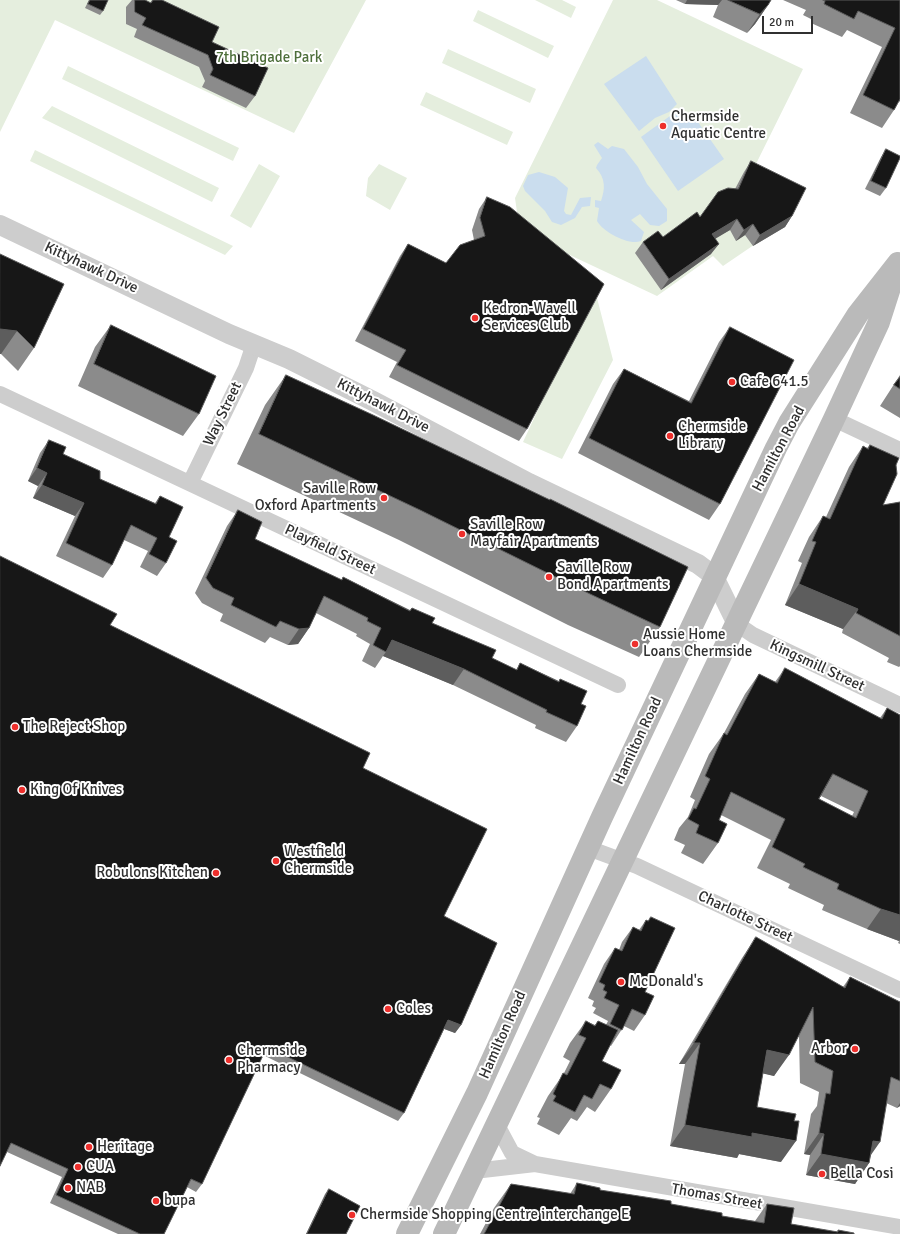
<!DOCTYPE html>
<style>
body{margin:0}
#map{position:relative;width:900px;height:1234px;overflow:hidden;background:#fff;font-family:Signika,sans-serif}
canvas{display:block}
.scale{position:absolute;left:762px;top:16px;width:51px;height:18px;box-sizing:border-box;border:2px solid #303030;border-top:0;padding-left:5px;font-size:12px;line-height:14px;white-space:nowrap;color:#303030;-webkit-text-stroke:3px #fff;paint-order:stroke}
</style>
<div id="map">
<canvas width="900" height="1234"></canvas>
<div class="scale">20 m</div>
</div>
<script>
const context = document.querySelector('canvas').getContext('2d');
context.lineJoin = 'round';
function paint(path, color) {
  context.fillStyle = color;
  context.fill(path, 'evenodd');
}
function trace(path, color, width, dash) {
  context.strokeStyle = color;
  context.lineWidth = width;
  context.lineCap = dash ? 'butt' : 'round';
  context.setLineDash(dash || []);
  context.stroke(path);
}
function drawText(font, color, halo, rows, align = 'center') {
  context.font = font + ' Signika,sans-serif';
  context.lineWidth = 4;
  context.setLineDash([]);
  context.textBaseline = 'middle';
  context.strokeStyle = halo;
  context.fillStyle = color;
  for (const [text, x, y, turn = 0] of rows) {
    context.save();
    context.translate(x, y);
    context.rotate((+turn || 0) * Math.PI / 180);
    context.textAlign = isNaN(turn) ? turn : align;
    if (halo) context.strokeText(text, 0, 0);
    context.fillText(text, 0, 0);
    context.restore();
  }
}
paint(new Path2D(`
 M 0,0 L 366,0 L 294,133 L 55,20 L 0,132 Z
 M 535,0 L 562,0 L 576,7 L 571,18 Z
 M 613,0 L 657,0 L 803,69 L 751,174 L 770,234 L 723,266 L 713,256 L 657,296 L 542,242 L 517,212 L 515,198 Z
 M 478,10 L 554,46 L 548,58 L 473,21 Z
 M 448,49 L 536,89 L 530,103 L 442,63 Z
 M 68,66 L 239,148 L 233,161 L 62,79 Z
 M 426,92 L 513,132 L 507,145 L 420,105 Z
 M 52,106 L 219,188 L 212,202 L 42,118 Z
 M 35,150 L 233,246 L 225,255 L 30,161 Z
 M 259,164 L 280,176 L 251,228 L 230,216 Z
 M 379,164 L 407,178 L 390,210 L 366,196 L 368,178 Z
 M 597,298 L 613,360 L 562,459 L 523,442 L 556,371 Z`), '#e5eede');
paint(new Path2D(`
 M 646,56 L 677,104 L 669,112 L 655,118 L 639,131 L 604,84 Z
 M 681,108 L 688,119 L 693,115 L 724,159 L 678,191 L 641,137 Z
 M 598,142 L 608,149 L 612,146 L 624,149 L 638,167 L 647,184 L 667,209 L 667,221 L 659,226 L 650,225 L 640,214 L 631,220 L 644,232 L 641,241 C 629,246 603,232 597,221 L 599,208 L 595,207 L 595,200 L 601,201 C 605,189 606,179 596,168 L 597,165 L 602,158 L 594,145 Z
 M 539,172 L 555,177 L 568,188 L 564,211 L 566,214 L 571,215 L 580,198 L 591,197 L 590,206 L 582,207 L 575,218 L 561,225 L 552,222 L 545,211 L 525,191 L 523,186 L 528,175 Z`), '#caddee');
trace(new Path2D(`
 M 0,394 L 618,685
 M 834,419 L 900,450
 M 190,483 L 246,368 L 254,344
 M 737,624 L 753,635 L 900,705
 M 588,848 L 637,866 L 900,990
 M 497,1125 L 512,1153 L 535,1164 L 900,1227
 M 474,1171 L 535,1164`), '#cdcdcd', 16);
trace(new Path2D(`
 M 0,225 L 229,334 L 289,359 L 373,401 L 529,483 L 698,564 L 710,573 L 715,579 L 737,624`), '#cdcdcd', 20);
trace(new Path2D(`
 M 407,1234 L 477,1093 L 602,817 L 776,448 L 789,423 L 858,314 L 898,263
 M 444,1234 L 834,419 L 879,322 L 894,275`), '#bababa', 22);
paint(new Path2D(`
 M 89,0 L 108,0 L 103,11 L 100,15 L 85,8 Z
 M 132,0 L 145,0 L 150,3 L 152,0 L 162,0 L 212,42 L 255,96 L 246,108 L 202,87 L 205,81 L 199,67 L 134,37 L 137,29 L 126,24 L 126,7 Z
 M 676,0 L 771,0 L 768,5 L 755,24 L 747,33 L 713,17 L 718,5 L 685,4 Z
 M 783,0 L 900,0 L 900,102 L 899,101 L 894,110 L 882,128 L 850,113 L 882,47 L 847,30 L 842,37 L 811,23 L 813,20 L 803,15 L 806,10 Z
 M 886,149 L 886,188 L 880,196 L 865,189 L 881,157 Z
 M 751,161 L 792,216 L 785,227 L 753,246 L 745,235 L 736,241 L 730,230 L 715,238 L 711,254 L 661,290 L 635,253 L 643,242 L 663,237 L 700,217 L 735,189 L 744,172 Z
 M 487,197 L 527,429 L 519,441 L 389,377 L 397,362 L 355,341 L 400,256 L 408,244 L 446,263 L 474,240 L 472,230 L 479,209 Z
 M 0,254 L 34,348 L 18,371 L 1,354 Z
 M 111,325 L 199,414 L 183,436 L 78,386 L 95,347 Z
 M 730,327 L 720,504 L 709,520 L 578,453 L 613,384 L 624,369 L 689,401 L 719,342 Z
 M 286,375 L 660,627 L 639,657 L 568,625 L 399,540 L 237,464 L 265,405 Z
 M 900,375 L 900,418 L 880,406 Z
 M 49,440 L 63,454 L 100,479 L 155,503 L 160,496 L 169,537 L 166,563 L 157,576 L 140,567 L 148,551 L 124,540 L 112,565 L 103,578 L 56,556 L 75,516 L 33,498 L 38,486 L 28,481 L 40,453 Z
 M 870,445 L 896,465 L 883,505 L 900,502 L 900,666 L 899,667 L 887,662 L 889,658 L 842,633 L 843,629 L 785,605 L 802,563 L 798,561 L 809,537 L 823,516 L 826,517 L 849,467 L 863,446 L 867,448 Z
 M 238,510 L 255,539 L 341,580 L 343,577 L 410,610 L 412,608 L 432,623 L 492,658 L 516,670 L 520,663 L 559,681 L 560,679 L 581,704 L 577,726 L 566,742 L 535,728 L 536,725 L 453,685 L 383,656 L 375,668 L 362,661 L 370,644 L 356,636 L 357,634 L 316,613 L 309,628 L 298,644 L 288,645 L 270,637 L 265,643 L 220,621 L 223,614 L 202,603 L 195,593 L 227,526 Z
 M 110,625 L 363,768 L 444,916 L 461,1025 L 455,1033 L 444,1029 L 404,1113 L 398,1121 L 263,1055 L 202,1184 L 196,1192 L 187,1187 L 164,1234 L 118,1234 L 50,1203 L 62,1177 L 7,1152 Z
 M 785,668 L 880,718 L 887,708 L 900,715 L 900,944 L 898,943 L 899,941 L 867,929 L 822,910 L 824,905 L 788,888 L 790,884 L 757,868 L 771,840 L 721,815 L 719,820 L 718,843 L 703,864 L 681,853 L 685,845 L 674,840 L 679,828 L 688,817 L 695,800 L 690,797 L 709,754 L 724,733 L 745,694 L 759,674 L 775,682 ZM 821,796 L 854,812 L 852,816 L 819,799 Z
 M 651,917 L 645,992 L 645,1015 L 634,1031 L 624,1026 L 611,1046 L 610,1045 L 602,1061 L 611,1089 L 595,1112 L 587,1107 L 577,1121 L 571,1118 L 559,1135 L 537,1124 L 540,1118 L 537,1117 L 548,1096 L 564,1073 L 570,1061 L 563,1057 L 570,1043 L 586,1021 L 595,1025 L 598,1021 L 606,1025 L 608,1021 L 593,1013 L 596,1008 L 592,1006 L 594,1001 L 588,998 L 604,964 L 615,948 L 619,950 L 622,942 L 633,927 L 639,930 L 646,920 L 648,921 Z
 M 756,937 L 843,987 L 850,977 L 900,1002 L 900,1106 L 897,1108 L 886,1103 L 871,1155 L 869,1163 L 855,1184 L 806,1175 L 810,1155 L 804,1154 L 811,1114 L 817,1106 L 819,1092 L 800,1083 L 799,1036 L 774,1076 L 763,1073 L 757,1107 L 781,1162 L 739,1154 L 737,1158 L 670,1146 L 685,1064 L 679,1064 L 742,958 Z
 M 577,1183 L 600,1190 L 671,1204 L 722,1216 L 755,1221 L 767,1204 L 791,1224 L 837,1232 L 838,1230 L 854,1234 L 480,1234 L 494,1208 L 511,1184 L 570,1194 Z
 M 329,1189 L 346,1234 L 306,1234 L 325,1194 Z`), '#8b8b8b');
paint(new Path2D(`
 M 687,0 L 722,0 L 718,5 L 685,4 Z
 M 768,5 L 755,24 L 747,33 L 760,14 Z
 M 792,216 L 785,227 L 753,246 L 760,235 Z
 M 737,219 L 730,230 L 705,245 L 712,234 Z
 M 753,224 L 745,235 L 736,241 L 744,230 Z
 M 719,244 L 711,254 L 661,290 L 669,279 Z
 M 0,329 L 17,331 L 1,354 L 0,354 Z
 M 37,468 L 47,473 L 38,486 L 28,481 Z
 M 42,485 L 84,503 L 75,516 L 33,498 Z
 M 799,584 L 858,609 L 843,629 L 785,605 Z
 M 309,628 L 298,644 L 288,645 L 299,629 Z
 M 392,640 L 464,669 L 453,685 L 383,656 L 386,652 Z
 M 881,909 L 900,915 L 900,940 L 899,941 L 867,929 Z
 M 448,1020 L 461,1025 L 455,1033 L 442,1028 Z
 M 694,1043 L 700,1043 L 685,1064 L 679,1064 Z
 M 767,1050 L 789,1055 L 774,1076 L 752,1071 Z
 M 900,1103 L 900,1106 L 897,1108 Z
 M 685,1125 L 752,1133 L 796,1141 L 781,1162 L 739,1154 L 737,1158 L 670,1146 Z
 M 819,1133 L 824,1134 L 810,1155 L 804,1154 Z
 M 873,1141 L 880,1142 L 866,1162 L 869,1163 L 855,1184 L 806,1175 L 821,1154 Z`), '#5d5d5d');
const building = new Path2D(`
 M 90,0 L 108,0 L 103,11 L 88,4 Z
 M 135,0 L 145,0 L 151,3 L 153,0 L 162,0 L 219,27 L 212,42 L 268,68 L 255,96 L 210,75 L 213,69 L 208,55 L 142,25 L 146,18 L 135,12 Z
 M 728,0 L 771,0 L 768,5 L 760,14 Z
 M 823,0 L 900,0 L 900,99 L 894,110 L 863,95 L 895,28 L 858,11 L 854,19 L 824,4 L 825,1 Z
 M 886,149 L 900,156 L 900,158 L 886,188 L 871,181 Z
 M 751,161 L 806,188 L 792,216 L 760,235 L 753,224 L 744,230 L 737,219 L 712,234 L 719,244 L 669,279 L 643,242 L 658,231 L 663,237 L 697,212 L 700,217 L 718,192 L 728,188 L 738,189 Z
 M 487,197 L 510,207 L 604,284 L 527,429 L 397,365 L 406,350 L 363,329 L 408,244 L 446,263 L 460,245 L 485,236 L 480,218 Z
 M 0,254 L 64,284 L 34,348 L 17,331 L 0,329 Z
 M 111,325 L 216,376 L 199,414 L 94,364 Z
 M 730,327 L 794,360 L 720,504 L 589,438 L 624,369 L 691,403 Z
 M 286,375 L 373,415 L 550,500 L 550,499 L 688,567 L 660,627 L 590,594 L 420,510 L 259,434 Z
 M 900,377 L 900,389 L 894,385 Z
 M 49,440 L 66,447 L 63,454 L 100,471 L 100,479 L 156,504 L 160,496 L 183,507 L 169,537 L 177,541 L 166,563 L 149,554 L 157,538 L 131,525 L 112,565 L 66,543 L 84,503 L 42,485 L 47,473 L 37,468 Z
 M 870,445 L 899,458 L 896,465 L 897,474 L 883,505 L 900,502 L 900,636 L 856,613 L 858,609 L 799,584 L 816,542 L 812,541 L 823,516 L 830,519 L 863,446 L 868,449 Z
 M 238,510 L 262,522 L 255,539 L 342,580 L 343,577 L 410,611 L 412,608 L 435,618 L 432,623 L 496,650 L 492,658 L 517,670 L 520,663 L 559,682 L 560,679 L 587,691 L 581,704 L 586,706 L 577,726 L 546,712 L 547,710 L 464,669 L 392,640 L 386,652 L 373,645 L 381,628 L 367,621 L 368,618 L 324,596 L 309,628 L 299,629 L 280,621 L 276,627 L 231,605 L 234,598 L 213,588 L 206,578 Z
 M 0,556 L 117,614 L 110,625 L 370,753 L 363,768 L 487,829 L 444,916 L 497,943 L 461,1025 L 448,1020 L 404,1113 L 267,1047 L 202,1184 L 191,1179 L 164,1234 L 140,1234 L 56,1195 L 68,1169 L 11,1143 L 0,1166 Z
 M 785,668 L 882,719 L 887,708 L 900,715 L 900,915 L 881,909 L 837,889 L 839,884 L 803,867 L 805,864 L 772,847 L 785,819 L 731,792 L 719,820 L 727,824 L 718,843 L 696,833 L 699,825 L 688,819 L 694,808 L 696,809 L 710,779 L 705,776 L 724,733 L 727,735 L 759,674 L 777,683 ZM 833,774 L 868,791 L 856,818 L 819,799 Z
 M 651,917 L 675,928 L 645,992 L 654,996 L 645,1015 L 632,1009 L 622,1030 L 610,1024 L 619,1005 L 604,998 L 607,992 L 603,990 L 605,985 L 599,982 L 615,948 L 622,951 L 633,927 L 641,931 L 646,920 L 648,921 Z
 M 756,937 L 845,988 L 850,977 L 900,1002 L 900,1081 L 891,1077 L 880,1142 L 873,1141 L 869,1163 L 821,1154 L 824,1134 L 819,1133 L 826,1093 L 830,1094 L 833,1071 L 815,1062 L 813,1007 L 789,1055 L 767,1050 L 757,1107 L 796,1114 L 794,1121 L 799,1121 L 796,1141 L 752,1133 L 752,1137 L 685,1125 L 700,1043 L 694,1043 Z
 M 586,1021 L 595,1026 L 598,1021 L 618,1030 L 602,1061 L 621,1070 L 611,1089 L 600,1084 L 592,1099 L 584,1095 L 575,1112 L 553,1101 L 556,1096 L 553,1094 L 563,1073 L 567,1075 L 586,1038 L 579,1035 Z
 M 577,1183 L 600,1188 L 600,1190 L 671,1201 L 671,1204 L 722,1213 L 722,1216 L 764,1223 L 767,1204 L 794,1208 L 791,1224 L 838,1232 L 838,1230 L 854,1233 L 854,1234 L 484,1234 L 511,1184 L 574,1194 Z
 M 329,1189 L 360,1206 L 346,1234 L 307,1234 Z`);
paint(building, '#171717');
trace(building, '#5d5d5d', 1);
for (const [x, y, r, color] of [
 [663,126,4,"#ee2f2c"],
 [475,318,4,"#ee2f2c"],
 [732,382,4,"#ee2f2c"],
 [670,436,4,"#ee2f2c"],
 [384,498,4,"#ee2f2c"],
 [462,534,4,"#ee2f2c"],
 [549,577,4,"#ee2f2c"],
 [635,644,4,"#ee2f2c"],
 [15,727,4,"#ee2f2c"],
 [22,790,4,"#ee2f2c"],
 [276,861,4,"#ee2f2c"],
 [216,873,4,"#ee2f2c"],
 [621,982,4,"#ee2f2c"],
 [388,1009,4,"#ee2f2c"],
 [855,1049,4,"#ee2f2c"],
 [229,1060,4,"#ee2f2c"],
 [89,1147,4,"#ee2f2c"],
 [78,1167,4,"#ee2f2c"],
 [822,1174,4,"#ee2f2c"],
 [68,1188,4,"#ee2f2c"],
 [156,1201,4,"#ee2f2c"],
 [352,1215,4,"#ee2f2c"]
]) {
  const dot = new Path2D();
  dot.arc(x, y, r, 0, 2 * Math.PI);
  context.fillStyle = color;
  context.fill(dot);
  trace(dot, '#fff', 1.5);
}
drawText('15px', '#4e6f3b', '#fff', [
 ["7th Brigade Park",269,58]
]);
drawText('15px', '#303030', '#fff', [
 ["Chermside",671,117],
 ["Aquatic Centre",671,134],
 ["Kedron-Wavell",483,309],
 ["Services Club",483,326],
 ["Cafe 641.5",740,382],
 ["Chermside",678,427],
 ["Library",678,444],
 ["Saville Row",376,489,"right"],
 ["Oxford Apartments",376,506,"right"],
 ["Saville Row",470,525],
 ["Mayfair Apartments",470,542],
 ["Saville Row",557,568],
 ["Bond Apartments",557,585],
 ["Aussie Home",643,635],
 ["Loans Chermside",643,652],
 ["The Reject Shop",23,727],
 ["King Of Knives",30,790],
 ["Westfield",284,852],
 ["Chermside",284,869],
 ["Robulons Kitchen",208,873,"right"],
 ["McDonald's",629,982],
 ["Coles",396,1009],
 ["Arbor",847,1049,"right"],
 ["Chermside",237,1051],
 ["Pharmacy",237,1068],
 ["Heritage",97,1147],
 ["CUA",86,1167],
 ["Bella Cosi",830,1174],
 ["NAB",76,1188],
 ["bupa",164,1201],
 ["Chermside Shopping Centre interchange E",360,1215]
], 'left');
drawText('15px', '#303030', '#fff', [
 ["Kittyhawk Drive",91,268,25],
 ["Kittyhawk Drive",383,406,27],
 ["Way Street",223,414,-64],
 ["Hamilton Road",779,449,-62],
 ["Playfield Street",330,550,25],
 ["Kingsmill Street",817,666,25],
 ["Hamilton Road",638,741,-65],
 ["Charlotte Street",745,917,25],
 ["Hamilton Road",503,1035,-66],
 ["Thomas Street",717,1197,10]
]);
</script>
